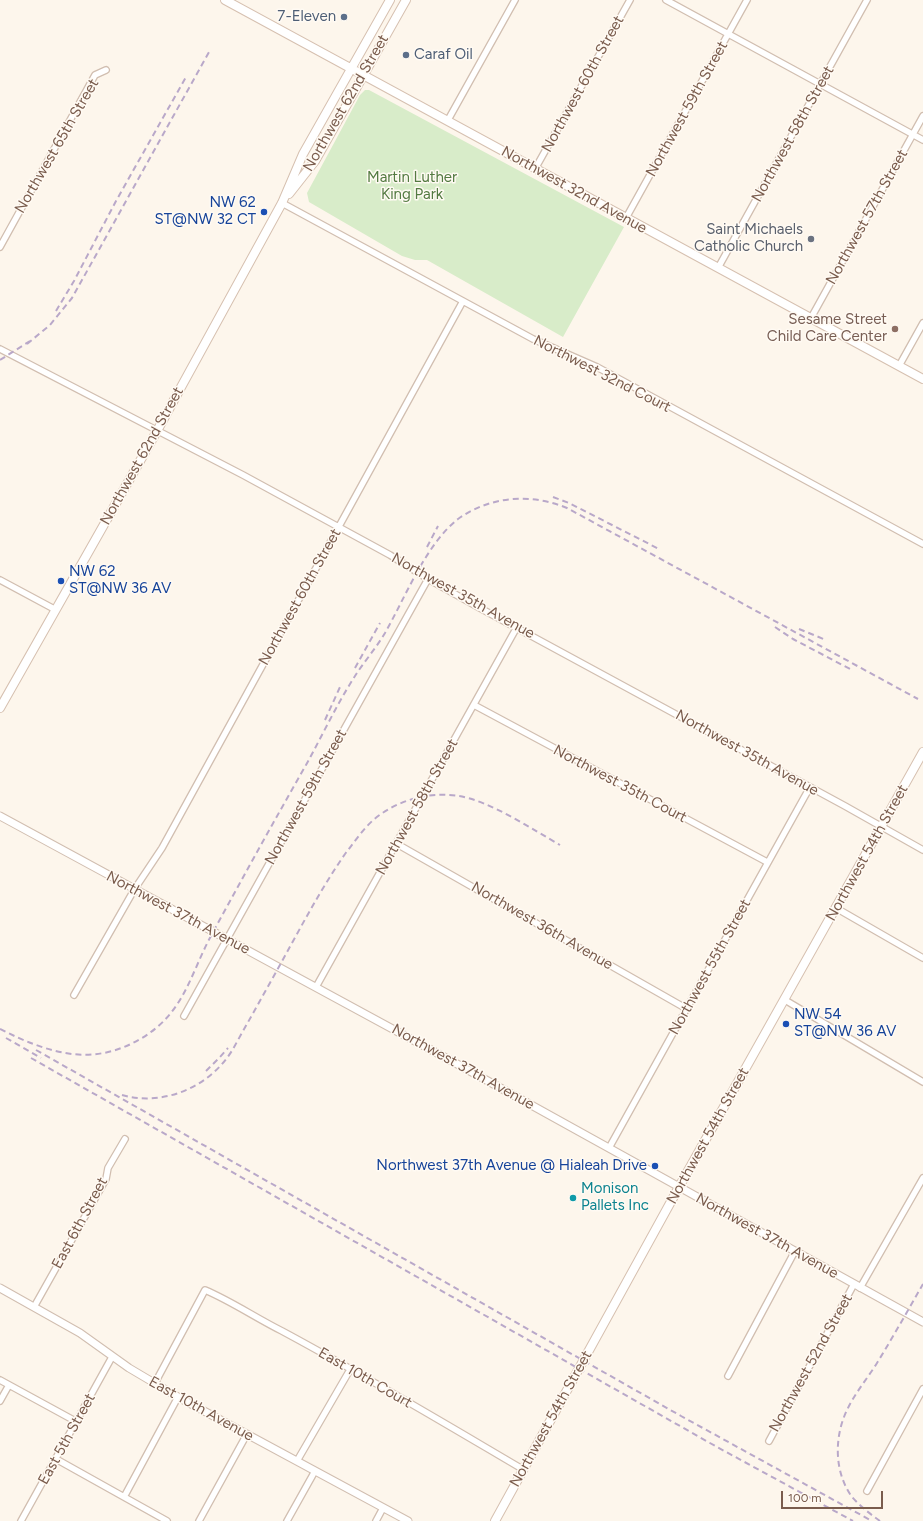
<!DOCTYPE html>
<style>
body{margin:0}
#map{position:relative;width:923px;height:1521px;overflow:hidden;background:#fdf6ec;font-family:Figtree,sans-serif}
canvas{display:block}
.scale{position:absolute;left:781px;top:1491px;width:102px;height:18px;box-sizing:border-box;border:2px solid #7a5c4d;border-top:0;padding-left:5px;font-size:12px;line-height:14px;white-space:nowrap;color:#7a5c4d;-webkit-text-stroke:3px #fffaf3;paint-order:stroke}
</style>
<div id="map">
<canvas width="923" height="1521"></canvas>
<div class="scale">100 m</div>
</div>
<script>
const context = document.querySelector('canvas').getContext('2d');
context.lineJoin = 'round';
function paint(path, color) {
  context.fillStyle = color;
  context.fill(path, 'evenodd');
}
function trace(path, color, width, dash) {
  context.strokeStyle = color;
  context.lineWidth = width;
  context.lineCap = dash ? 'butt' : 'round';
  context.setLineDash(dash || []);
  context.stroke(path);
}
function drawText(font, color, halo, rows, align = 'center') {
  context.font = font + ' Figtree,sans-serif';
  context.lineWidth = 3;
  context.setLineDash([]);
  context.textBaseline = 'middle';
  context.strokeStyle = halo;
  context.fillStyle = color;
  for (const [text, x, y, turn = 0] of rows) {
    context.save();
    context.translate(x, y);
    context.rotate((+turn || 0) * Math.PI / 180);
    context.textAlign = isNaN(turn) ? turn : align;
    if (halo) context.strokeText(text, 0, 0);
    context.fillText(text, 0, 0);
    context.restore();
  }
}
paint(new Path2D(`
 M 365,90 L 369,90 L 624,227 L 563,337 L 427,260 L 415,260 L 402,256 L 309,202 L 307,193 L 360,95 Z`), '#d8ecc9');
const minor = new Path2D(`
 M 666,0 L 923,140
 M 448,120 L 515,0
 M 535,169 L 630,0
 M 282,203 L 533,339 L 597,367 L 923,544
 M 626,218 L 747,0
 M 0,247 L 95,75 L 106,70
 M 718,268 L 867,0
 M 811,318 L 923,116
 M 0,349 L 243,475 L 390,555 L 428,579 L 478,607 L 845,806 L 923,850
 M 899,366 L 923,323
 M 0,580 L 56,610
 M 474,705 L 767,862
 M 397,844 L 687,1009
 M 836,908 L 923,958
 M 316,987 L 517,627
 M 74,995 L 134,890 L 162,848 L 463,301
 M 785,1000 L 923,1082
 M 184,1016 L 428,579
 M 609,1148 L 810,787
 M 860,1288 L 923,1178
 M 34,1307 L 106,1179 L 108,1168 L 125,1139
 M 728,1376 L 795,1251
 M 0,1380 L 77,1422
 M 155,1383 L 205,1290 C 231,1301 256,1318 282,1331 C 364,1375 444,1423 524,1470
 M 0,1401 L 9,1385
 M 769,1441 L 854,1284
 M 56,1459 L 167,1521
 M 297,1461 L 351,1368
 M 867,1491 L 923,1389
 M 124,1497 L 178,1397
 M 21,1521 L 112,1357
 M 199,1521 L 247,1434
 M 287,1521 L 315,1471
 M 376,1521 L 383,1508`);
const tertiary = new Path2D(`
 M 0,816 L 459,1065 L 923,1322
 M 0,1288 L 80,1333 L 129,1368 L 178,1397 L 408,1521`);
const secondary = new Path2D(`
 M 225,0 L 923,379
 M 289,194 L 315,161 L 406,0
 M 0,708 L 157,431 L 282,203 L 303,154 L 390,0
 M 495,1521 L 679,1187 L 923,752`);
trace(minor, '#d1beb0', 8);
trace(tertiary, '#d1beb0', 9);
trace(secondary, '#d6c0b0', 10);
trace(minor, '#fff', 5.5);
trace(tertiary, '#fff', 7);
trace(secondary, '#fff', 8);
trace(new Path2D(`
 M 56,311 L 74,281 L 116,201 L 186,77
 M 27,344 L 50,325 L 72,298 L 209,52
 M 0,360 L 30,341
 M 553,497 L 569,503 L 659,549
 M 427,547 L 438,526
 M 775,627 L 793,639 L 850,669
 M 799,629 L 826,640
 M 355,668 L 380,623
 M 325,720 L 340,687
 M 0,1029 C 48,1053 92,1068 142,1038 C 185,1012 190,974 212,934 C 243,877 274,821 306,765 C 322,736 337,704 355,676 C 364,662 376,648 385,633 C 405,598 426,544 458,519 C 490,496 531,493 567,508 L 918,699
 M 6,1038 L 41,1058
 M 36,1050 L 681,1416 L 872,1521
 M 31,1058 L 717,1447 L 853,1521
 M 206,1071 L 220,1057 L 228,1048
 M 122,1095 C 165,1107 211,1086 233,1049 C 253,1013 273,978 292,943 C 309,912 325,883 345,854 C 356,840 366,824 381,814 C 404,798 432,792 459,796 C 490,801 532,829 560,845
 M 880,1521 C 870,1514 860,1506 852,1497 C 834,1472 834,1437 847,1410 C 855,1393 867,1379 877,1363 C 893,1337 908,1310 923,1284`), '#b9a8c9', 2, [6, 4]);
for (const [x, y, r, color] of [
 [344,17,4,"#5c6f8a"],
 [406,55,4,"#5c6f8a"],
 [264,212,4,"#1a4fb4"],
 [811,239,4,"#6b7280"],
 [895,329,4,"#8d6e63"],
 [61,581,4,"#1a4fb4"],
 [786,1024,4,"#1a4fb4"],
 [655,1166,4,"#1a4fb4"],
 [573,1198,4,"#0f9aa8"]
]) {
  const dot = new Path2D();
  dot.arc(x, y, r, 0, 2 * Math.PI);
  context.fillStyle = color;
  context.fill(dot);
  trace(dot, '#fffaf3', 1.5);
}
drawText('15px', '#4e5e75', '#fffaf3', [
 ["7-Eleven",336,17],
 ["Caraf Oil",414,55,"left"]
], 'right');
drawText('15px', '#7a5c4d', '#fffaf3', [
 ["Northwest 60th Street",583,84,-61],
 ["Northwest 62nd Street",346,103,-60],
 ["Northwest 59th Street",687,109,-61],
 ["Northwest 58th Street",793,134,-61],
 ["Northwest 65th Street",57,146,-60],
 ["Northwest 32nd Avenue",574,190,29],
 ["Northwest 57th Street",867,217,-61],
 ["Northwest 32nd Court",602,374,27],
 ["Northwest 62nd Street",142,456,-61],
 ["Northwest 35th Avenue",463,596,29],
 ["Northwest 60th Street",300,597,-61],
 ["Northwest 35th Avenue",747,753,29],
 ["Northwest 35th Court",620,784,28],
 ["Northwest 59th Street",306,797,-61],
 ["Northwest 58th Street",417,807,-61],
 ["Northwest 54th Street",867,853,-61],
 ["Northwest 37th Avenue",178,913,28],
 ["Northwest 36th Avenue",542,926,30],
 ["Northwest 55th Street",710,967,-61],
 ["Northwest 37th Avenue",463,1067,29],
 ["Northwest 54th Street",708,1136,-61],
 ["East 6th Street",80,1223,-62],
 ["Northwest 37th Avenue",767,1236,29],
 ["Northwest 52nd Street",811,1363,-61],
 ["East 10th Court",365,1378,30],
 ["East 10th Avenue",201,1409,29],
 ["Northwest 54th Street",551,1419,-61],
 ["East 5th Street",67,1439,-61]
]);
drawText('15px', '#537a41', '#fffaf3', [
 ["Martin Luther",412,178],
 ["King Park",412,195]
]);
drawText('15px', '#164399', '#fffaf3', [
 ["NW 62",256,203],
 ["ST@NW 32 CT",256,220],
 ["NW 62",69,572,"left"],
 ["ST@NW 36 AV",69,589,"left"],
 ["NW 54",794,1015,"left"],
 ["ST@NW 36 AV",794,1032,"left"],
 ["Northwest 37th Avenue @ Hialeah Drive",647,1166]
], 'right');
drawText('15px', '#5b616d', '#fffaf3', [
 ["Saint Michaels",803,230],
 ["Catholic Church",803,247]
], 'right');
drawText('15px', '#785e54', '#fffaf3', [
 ["Sesame Street",887,320],
 ["Child Care Center",887,337]
], 'right');
drawText('15px', '#0d838f', '#fffaf3', [
 ["Monison",581,1189],
 ["Pallets Inc",581,1206]
], 'left');
</script>
